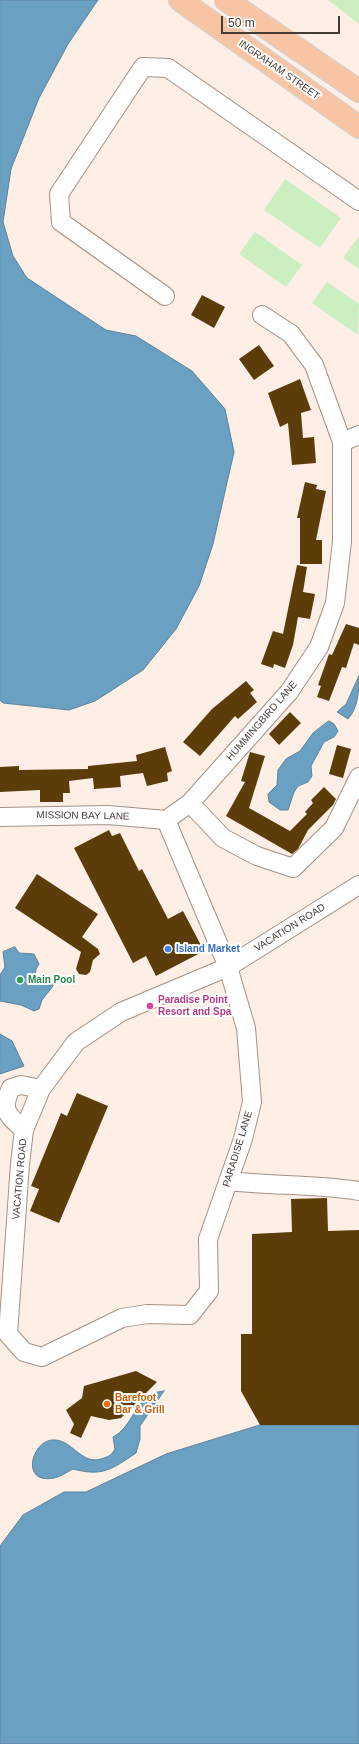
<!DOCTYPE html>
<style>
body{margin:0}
#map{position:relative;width:359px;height:1744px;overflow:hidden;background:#fdeee6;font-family:Helvetica,sans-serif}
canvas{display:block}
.scale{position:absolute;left:221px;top:16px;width:119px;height:18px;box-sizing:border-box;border:2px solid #443b35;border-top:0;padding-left:5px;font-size:12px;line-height:14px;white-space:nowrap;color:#443b35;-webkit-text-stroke:3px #fff;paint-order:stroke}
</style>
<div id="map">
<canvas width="359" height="1744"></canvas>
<div class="scale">50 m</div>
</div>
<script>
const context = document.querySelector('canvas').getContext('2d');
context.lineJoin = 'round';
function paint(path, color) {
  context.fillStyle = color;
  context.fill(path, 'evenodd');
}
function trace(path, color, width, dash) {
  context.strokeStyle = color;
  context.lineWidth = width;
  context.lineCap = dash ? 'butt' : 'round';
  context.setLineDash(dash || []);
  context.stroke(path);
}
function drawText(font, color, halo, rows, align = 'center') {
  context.font = font + ' Helvetica,sans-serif';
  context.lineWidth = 4;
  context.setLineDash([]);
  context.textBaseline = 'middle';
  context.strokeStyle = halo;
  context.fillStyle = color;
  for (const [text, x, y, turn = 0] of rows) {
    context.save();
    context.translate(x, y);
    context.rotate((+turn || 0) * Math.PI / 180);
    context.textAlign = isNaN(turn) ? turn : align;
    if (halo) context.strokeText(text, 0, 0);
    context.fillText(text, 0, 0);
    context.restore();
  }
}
paint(new Path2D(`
 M 328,0 L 359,0 L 359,24 Z
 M 285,179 L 341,218 L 320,248 L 264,210 Z
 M 255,232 L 302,265 L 286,287 L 239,254 Z
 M 358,237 L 359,238 L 359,269 L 343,258 Z
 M 327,282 L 359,304 L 358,335 L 312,303 Z`), '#cbefc1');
const water = new Path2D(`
 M 0,0 L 98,0 L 68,44 L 39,98 L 11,169 L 3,222 L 13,256 L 27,278 L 106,330 L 136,336 L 192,371 L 225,409 L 234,452 L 213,544 L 199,586 L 176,629 L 143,670 L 95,701 L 69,710 L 3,703 L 0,700 Z
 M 359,676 C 359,691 358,708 348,719 L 337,712 L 346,704 Z
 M 329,721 L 334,724 L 338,731 L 334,737 L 324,742 L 311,766 L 312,776 L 308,782 L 298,786 L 294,792 L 288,810 L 280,810 L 269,802 L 268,794 L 277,785 L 278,770 L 286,759 L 300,751 L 313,733 Z
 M 15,947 L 19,953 L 34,954 L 39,964 L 36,969 L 35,977 L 42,981 L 52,978 L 53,986 L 42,1000 L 39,1009 L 34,1011 L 21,1005 L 0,1001 L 0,975 L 5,967 L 3,952 Z
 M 0,1034 L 12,1041 L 24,1066 L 0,1074 Z
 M 164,1391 L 140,1426 L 140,1439 L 136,1453 C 112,1469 103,1477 73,1469 C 67,1472 60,1477 54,1478 C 19,1485 32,1438 55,1440 C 74,1441 82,1467 104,1458 C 110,1456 112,1454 115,1449 L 113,1437 C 131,1428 134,1404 151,1394 C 154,1392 160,1392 164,1391 Z
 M 260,1425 L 359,1425 L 359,1744 L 0,1744 L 0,1546 L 23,1515 L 64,1492 L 86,1492 L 166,1454 Z`);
paint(water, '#6aa0c2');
trace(water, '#5f8298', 1);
paint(new Path2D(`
 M 202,295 L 225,307 L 214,328 L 191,315 Z
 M 259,345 L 274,366 L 254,380 L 239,359 Z
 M 300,379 L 311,410 L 301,413 L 303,438 L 314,437 L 316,463 L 292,465 L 288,423 L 280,427 L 268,393 Z
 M 305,482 L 317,485 L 316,489 L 326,491 L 316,540 L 322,540 L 322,564 L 300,564 L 300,518 L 297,518 Z
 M 297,565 L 307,567 L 303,592 L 315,594 L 310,619 L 298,617 L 293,645 L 285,668 L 274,664 L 273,668 L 261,664 L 273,631 L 283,634 Z
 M 346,624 L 359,628 L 359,645 L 354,643 L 346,668 L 342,667 L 329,701 L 317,697 L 321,686 L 318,685 L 329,654 L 332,655 Z
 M 246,681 L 254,690 L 250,693 L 257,702 L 238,719 L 235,716 L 200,756 L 183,742 L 212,709 Z
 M 290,712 L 301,723 L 279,745 L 269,734 Z
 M 337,745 L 351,749 L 343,778 L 329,774 Z
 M 165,747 L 172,771 L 167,773 L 168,781 L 147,786 L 143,773 L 120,776 L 121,787 L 94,789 L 93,778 L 69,781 L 70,793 L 63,793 L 63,802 L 40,802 L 40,790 L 0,792 L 0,767 L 19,766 L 19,770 L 88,769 L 88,766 L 137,761 L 136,755 Z
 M 250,752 L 265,756 L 249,808 L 290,831 L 307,814 L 305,812 L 313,803 L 311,800 L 324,787 L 336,799 L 333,805 L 308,830 L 298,849 L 292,854 L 226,816 L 245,782 L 241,781 Z
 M 109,830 L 112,836 L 120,833 L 139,871 L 142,869 L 168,919 L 183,911 L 204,951 L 156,976 L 146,956 L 133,963 L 74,848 Z
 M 37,874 L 98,914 L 82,937 L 98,949 L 100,954 L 93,960 L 90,972 L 86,975 L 79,974 L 76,969 L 81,952 L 15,908 Z
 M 77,1093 L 108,1106 L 59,1223 L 30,1211 L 39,1189 L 31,1186 L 61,1113 L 67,1116 Z
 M 327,1198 L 328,1231 L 359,1230 L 359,1425 L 260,1425 L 241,1391 L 241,1334 L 252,1334 L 252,1234 L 292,1232 L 291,1199 Z
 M 136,1371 L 157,1382 L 121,1418 L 109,1420 L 91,1416 L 81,1438 L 70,1433 L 74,1424 L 66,1410 L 82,1398 L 84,1386 Z`), '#5c3c09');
const minor = new Path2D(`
 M 165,296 L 61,222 L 59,194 L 143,67 L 168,68 L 359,201
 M 342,442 L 359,435
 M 190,803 L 223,838 L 257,856 L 293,868 L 334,828 L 359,777
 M 0,817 L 108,815 L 166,820
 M 166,820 L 228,967 L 246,1028 L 252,1102 L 243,1139 L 208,1239 L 209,1291 L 190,1315 L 147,1314 L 122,1318 L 42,1357 L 24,1352 L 8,1334 L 20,1164 L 24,1130 L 41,1089 L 76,1042 L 121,1012 L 228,967 L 359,885
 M 166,820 L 190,803 L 289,692 L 319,647 L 335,603 L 342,541 L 342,442 L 314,365 L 291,334 L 262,315
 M 24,1130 C 8,1115 0,1111 11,1088 L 21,1085 L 41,1089
 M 228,1181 C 272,1186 316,1184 359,1191`);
const major = new Path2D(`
 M 180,0 L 359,127
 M 226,0 L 359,91`);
trace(minor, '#a69083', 20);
trace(major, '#d2d0cf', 24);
trace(minor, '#fff', 18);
trace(major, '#f8c5a4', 22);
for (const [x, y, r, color] of [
 [168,949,4,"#3f7fe0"],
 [20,980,4,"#2e9e5b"],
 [150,1006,4,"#d1479c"],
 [107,1404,4,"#e8710a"]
]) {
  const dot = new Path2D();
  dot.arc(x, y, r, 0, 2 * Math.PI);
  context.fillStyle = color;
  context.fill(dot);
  trace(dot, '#fff', 1.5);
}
drawText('10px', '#443b35', '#fff', [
 ["INGRAHAM STREET",279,70,35],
 ["HUMMINGBIRD LANE",262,721,-49],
 ["MISSION BAY LANE",83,816,1],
 ["VACATION ROAD",290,928,-32],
 ["PARADISE LANE",238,1149,-73],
 ["VACATION ROAD",20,1179,-85]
]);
drawText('bold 10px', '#366cbe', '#fff', [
 ["Island Market",176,949]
], 'left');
drawText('bold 10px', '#27864d', '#fff', [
 ["Main Pool",28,980]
], 'left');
drawText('bold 10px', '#b23c85', '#fff', [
 ["Paradise Point",158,1000],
 ["Resort and Spa",158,1012]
], 'left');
drawText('bold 10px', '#c56008', '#fff', [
 ["Barefoot",115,1398],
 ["Bar & Grill",115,1410]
], 'left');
</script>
